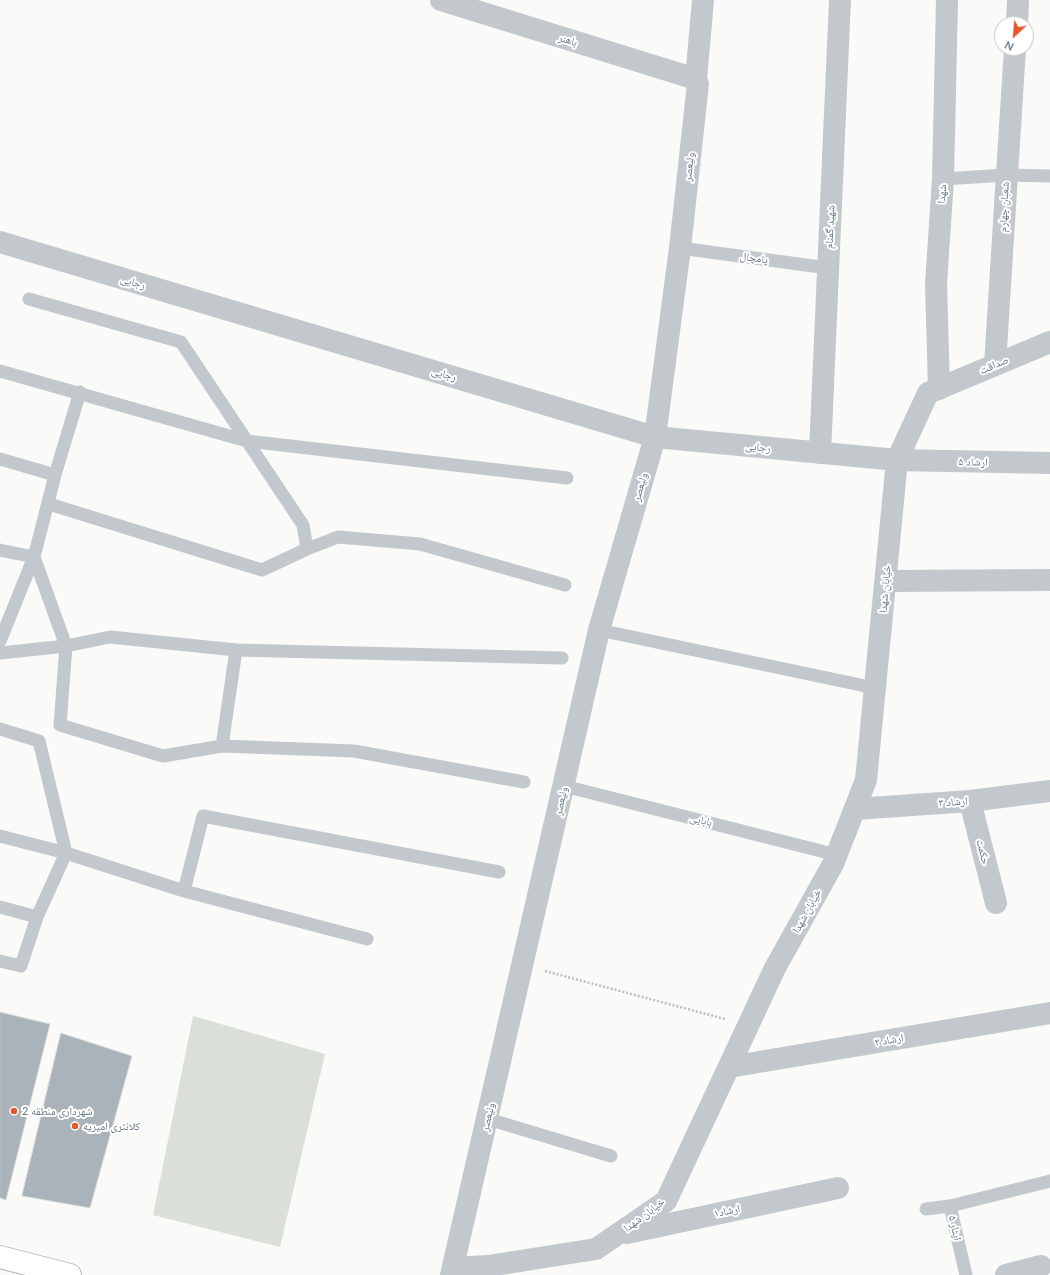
<!DOCTYPE html>
<meta charset="utf-8">
<style>
body{margin:0}
#map{position:relative;width:1050px;height:1275px;overflow:hidden;background:#fafaf8;font-family:Lato,sans-serif}
canvas{display:block}
.north{position:absolute;left:994px;top:16px;width:40px;height:40px;box-sizing:border-box;background:#fff;border:1px solid #c1c8cd;border-radius:50%;rotate:206deg;font-size:11px;font-weight:700;line-height:16px;text-align:center;color:#657683}
.north::after{content:'';display:block;margin:auto;width:14px;height:18px;background:#e4572e;clip-path:polygon(50% 0,100% 100%,50% 72%,0 100%)}
</style>
<div id="map">
<canvas width="1050" height="1275"></canvas>
<div class="north">N</div>
</div>
<script>
const context = document.querySelector('canvas').getContext('2d');
context.lineJoin = 'round';
function paint(path, color) {
  context.fillStyle = color;
  context.fill(path, 'evenodd');
}
function trace(path, color, width, dash) {
  context.strokeStyle = color;
  context.lineWidth = width;
  context.lineCap = dash ? 'butt' : 'round';
  context.setLineDash(dash || []);
  context.stroke(path);
}
function drawText(font, color, halo, rows, align = 'center') {
  context.font = font + ' Lato,"Noto Naskh Arabic",sans-serif';
  context.lineWidth = 4;
  context.setLineDash([]);
  context.textBaseline = 'middle';
  context.strokeStyle = halo;
  context.fillStyle = color;
  for (const [text, x, y, turn = 0] of rows) {
    context.save();
    context.translate(x, y);
    context.rotate((+turn || 0) * Math.PI / 180);
    context.textAlign = isNaN(turn) ? turn : align;
    if (halo) context.strokeText(text, 0, 0);
    context.fillText(text, 0, 0);
    context.restore();
  }
}
paint(new Path2D(`
 M 193,1016 L 325,1054 L 280,1247 L 153,1215 Z`), '#dadfd7');
const building = new Path2D(`
 M 0,1012 L 50,1024 L 6,1200 L 0,1198 Z
 M 61,1033 L 132,1056 L 90,1208 L 22,1196 Z`);
paint(building, '#aab3b9');
trace(building, '#dcdcda', 1);
const secondary = new Path2D(`
 M 0,1257 L 70,1275`);
trace(secondary, '#b3babf', 24);
trace(new Path2D(`
 M 545,971 L 725,1019`), '#bbbfc2', 2.5, [2, 2]);
trace(new Path2D(`
 M 943,179 L 1006,175 L 1050,176
 M 680,248 L 828,268
 M 29,299 L 181,342 L 303,525 L 307,549
 M 0,371 L 247,441 L 567,478
 M 80,392 L 55,475 L 34,557 L 66,646 L 60,725 L 163,756 L 222,746 L 354,751 L 524,782
 M 0,459 L 55,475
 M 49,504 L 262,570 L 307,549 L 338,537 L 420,544 L 565,585
 M 0,550 L 34,557 L 0,641
 M 599,630 L 875,688
 M 0,653 L 66,646 L 110,637 L 236,650 L 562,658
 M 0,729 L 39,741 L 66,853 L 37,917 L 0,907
 M 222,746 L 236,650
 M 564,786 L 837,855
 M 0,836 L 66,853 L 184,891 L 367,939
 M 184,891 L 203,816 L 499,872
 M 0,961 L 21,966 L 37,917
 M 488,1119 L 611,1156
 M 950,1206 L 1050,1181
 M 926,1209 L 950,1206 L 966,1275`), '#c3c8cc', 13);
trace(new Path2D(`
 M 441,0 L 696,79
 M 1017,24 L 1018,0
 M 995,365 L 1015,48
 M 939,389 L 936,284 L 943,179 L 947,0
 M 655,437 L 897,460 L 1050,463
 M 820,453 L 840,0
 M 886,581 L 1050,580
 M 970,801 L 996,903
 M 855,809 L 970,801 L 1050,791
 M 729,1067 L 1050,1013
 M 627,1233 L 838,1188
 M 454,1268 L 488,1266 L 596,1249 L 666,1201 L 775,968 L 833,864 L 866,780 L 897,460 L 928,393 L 1050,342
 M 1006,1275 L 1041,1266`), '#c3c8cc', 22);
trace(new Path2D(`
 M 0,242 L 655,437
 M 451,1275 L 599,630 L 655,437 L 680,248 L 698,84 L 696,79 L 703,0`), '#c3c8cc', 22);
trace(secondary, '#fff', 22);
for (const [x, y, r, color] of [
 [14,1111,4,"#e4572e"],
 [75,1126,4,"#e4572e"]
]) {
  const dot = new Path2D();
  dot.arc(x, y, r, 0, 2 * Math.PI);
  context.fillStyle = color;
  context.fill(dot);
  trace(dot, '#fff', 1.5);
}
drawText('11px', '#657683', '#fff', [
 ["باهنر",568,40,17],
 ["ولیعصر",689,167,-84],
 ["شهدا",942,194,-86],
 ["شعبان چهارم",1004,207,-87],
 ["شهید گمنام",830,227,-87],
 ["پامچال",754,258,8],
 ["رجایی",133,282,17],
 ["صداقت",994,365,-23],
 ["رجایی",444,374,17],
 ["رجایی",758,447,6],
 ["ارشاد ۵",973,462,1],
 ["ولیعصر",640,487,-74],
 ["خیابان شهدا",885,589,-85],
 ["ولیعصر",561,801,-77],
 ["ارشاد ۳",953,802,-4],
 ["بابایی",701,820,14],
 ["حکمت",983,852,76],
 ["خیابان شهدا",807,911,-61],
 ["ارشاد ۲",889,1040,-10],
 ["ولیعصر",488,1117,-77],
 ["ارشاد۱",727,1211,-12],
 ["خیابان شهدا",644,1215,-37],
 ["ایثار ۵",955,1228,77]
]);
drawText('11px', '#657683', '#fff', [
 ["شهرداری منطقه 2",22,1111],
 ["کلانتری امیریه",83,1126]
], 'left');
</script>
